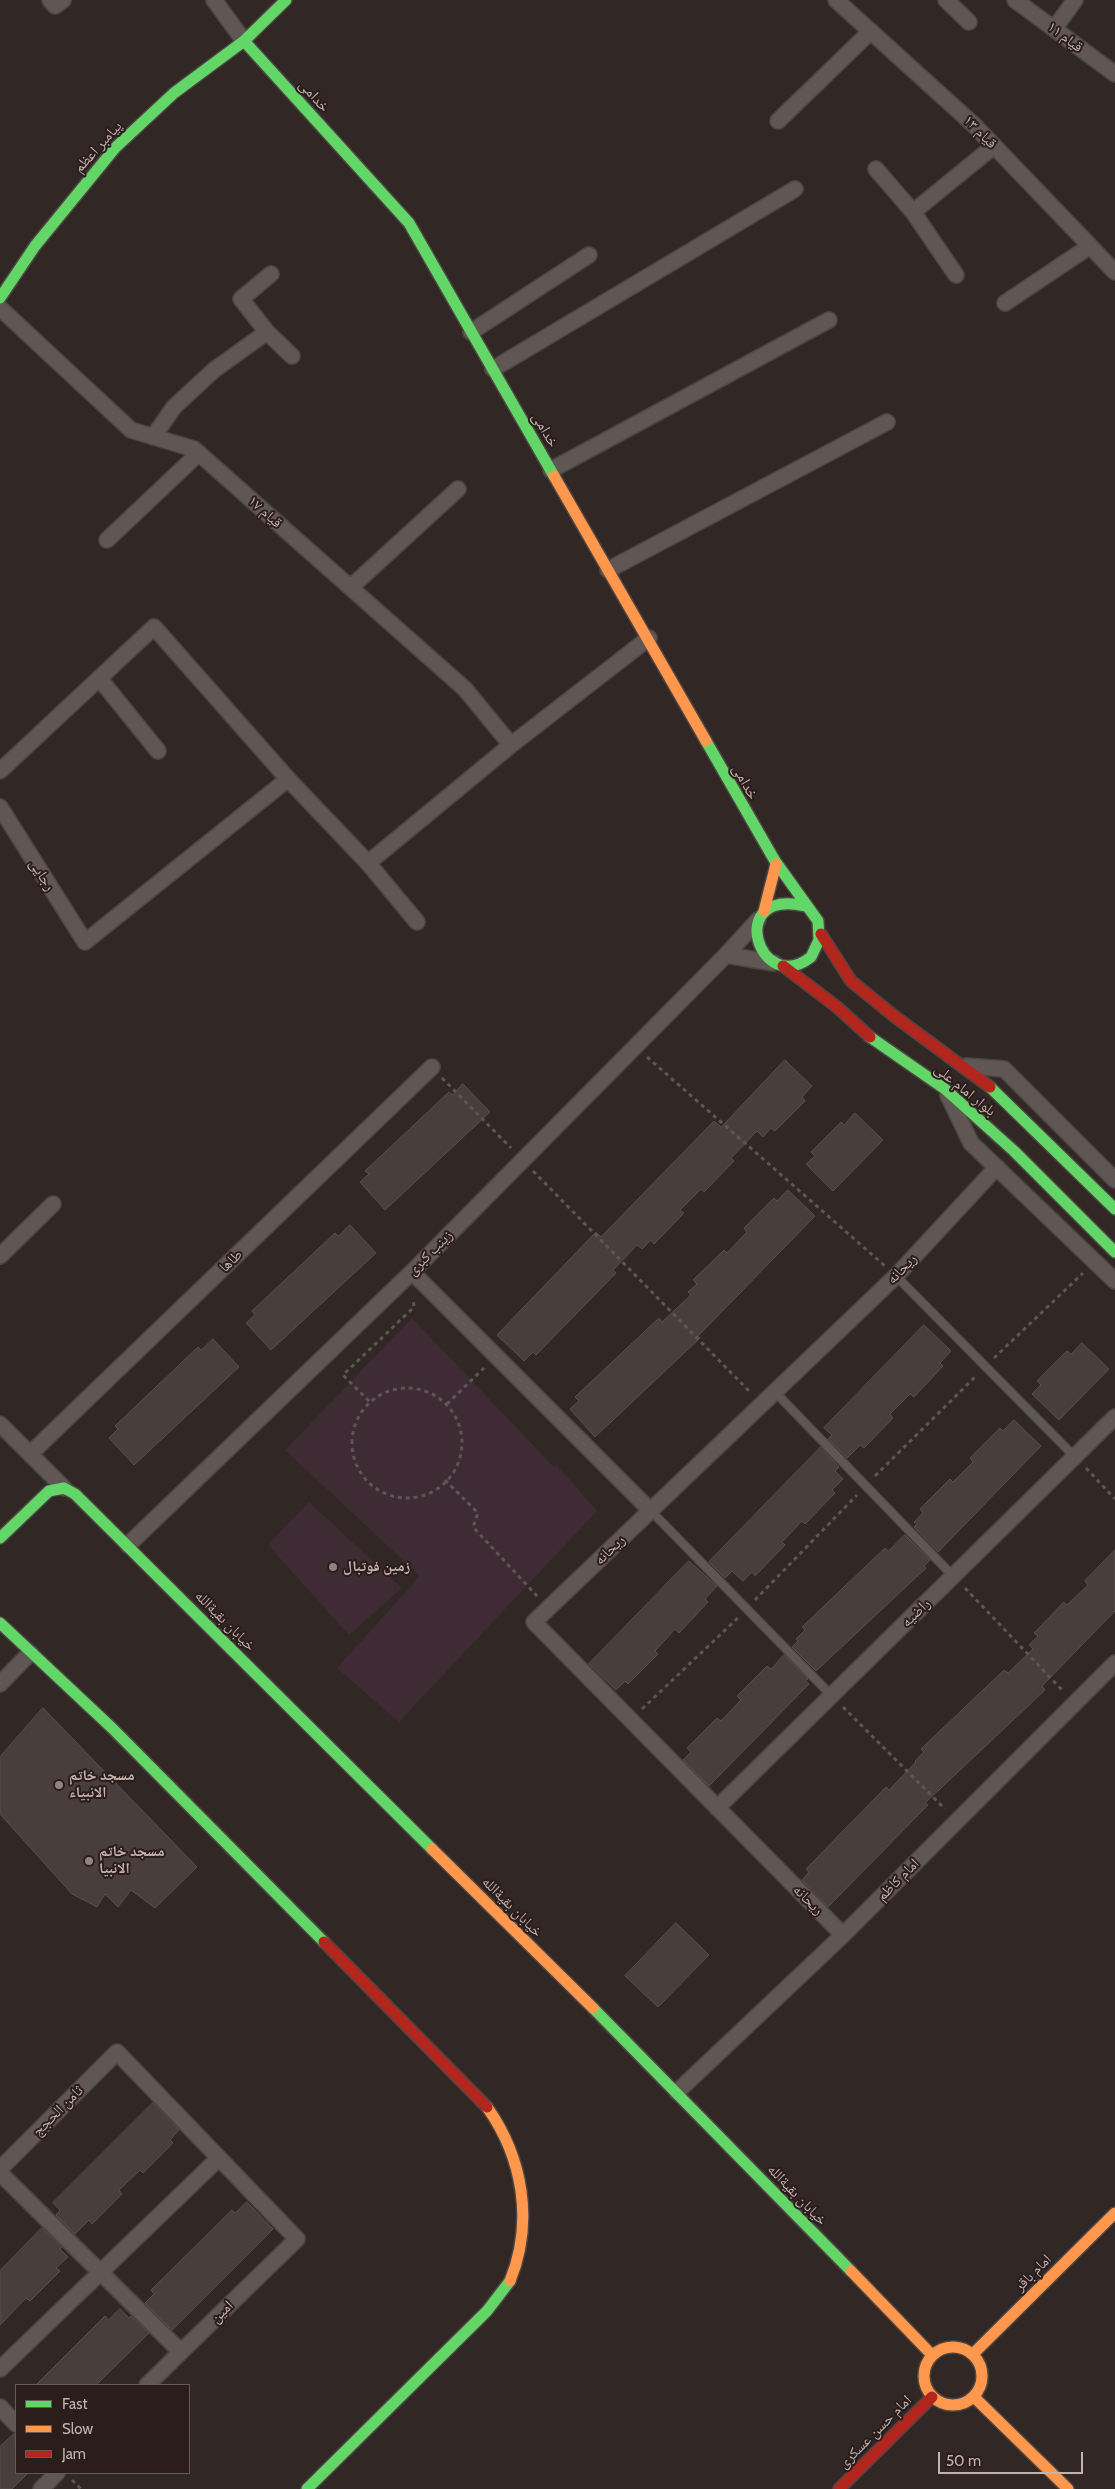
<!DOCTYPE html>
<meta charset="utf-8">
<style>
body{margin:0}
#map{position:relative;width:1115px;height:2489px;overflow:hidden;background:#312826;font-family:Cabin,sans-serif}
canvas{display:block}
.legend{position:absolute;left:15px;top:2384px;width:175px;height:90px;box-sizing:border-box;background:#2b1d1a;border:1px solid #685956;margin:0;padding:6px 9px;list-style:none;font-size:15px;color:#c3b3af}
.legend li{display:flex;align-items:center;gap:10px;height:25px}
.legend b{width:25px;border:1px solid #685956}
.scale{position:absolute;left:938px;top:2452px;width:145px;height:22px;box-sizing:border-box;border:2px solid #c3b3af;border-top:0;padding-left:6px;font-size:15px;line-height:18px;white-space:nowrap;color:#c3b3af;-webkit-text-stroke:4px #2b1d1a;paint-order:stroke}
</style>
<div id="map">
<canvas width="1115" height="2489"></canvas>
<ul class="legend">
<li><b style="height:6px;background:#63d668"></b>Fast</li>
<li><b style="height:6px;background:#ff974d"></b>Slow</li>
<li><b style="height:6px;background:#b3261e"></b>Jam</li>
</ul>
<div class="scale">50 m</div>
</div>
<script>
const context = document.querySelector('canvas').getContext('2d');
context.lineJoin = 'round';
function paint(path, color) {
  context.fillStyle = color;
  context.fill(path, 'evenodd');
}
function trace(path, color, width, dash) {
  context.strokeStyle = color;
  context.lineWidth = width;
  context.lineCap = dash ? 'butt' : 'round';
  context.setLineDash(dash || []);
  context.stroke(path);
}
function drawText(font, color, halo, rows, align = 'center') {
  context.font = font + ' Cabin,"Noto Naskh Arabic",sans-serif';
  context.lineWidth = 4;
  context.setLineDash([]);
  context.textBaseline = 'middle';
  context.strokeStyle = halo;
  context.fillStyle = color;
  for (const [text, x, y, turn = 0] of rows) {
    context.save();
    context.translate(x, y);
    context.rotate((+turn || 0) * Math.PI / 180);
    context.textAlign = isNaN(turn) ? turn : align;
    if (halo) context.strokeText(text, 0, 0);
    context.fillText(text, 0, 0);
    context.restore();
  }
}
paint(new Path2D(`
 M 412,1318 L 554,1467 L 557,1465 L 597,1511 L 399,1722 L 337,1668 L 420,1576 L 285,1450 Z
 M 309,1502 L 402,1588 L 349,1635 L 268,1545 Z`), '#3f2b34');
const building = new Path2D(`
 M 785,1060 L 812,1086 L 802,1097 L 805,1101 L 775,1131 L 771,1128 L 763,1137 L 757,1131 L 731,1158 L 734,1161 L 704,1192 L 701,1189 L 680,1210 L 684,1213 L 654,1244 L 651,1240 L 642,1249 L 637,1245 L 613,1270 L 616,1273 L 536,1355 L 533,1352 L 524,1361 L 497,1335 L 596,1232 L 601,1237 L 714,1121 L 721,1127 Z
 M 463,1084 L 490,1112 L 385,1210 L 360,1182 L 369,1174 L 365,1171 L 449,1092 L 452,1095 Z
 M 855,1113 L 883,1140 L 833,1191 L 806,1164 L 815,1156 L 811,1152 L 841,1122 L 844,1125 Z
 M 788,1190 L 815,1216 L 698,1336 L 700,1338 L 595,1437 L 570,1409 L 579,1401 L 575,1397 L 659,1318 L 662,1322 L 691,1295 L 688,1292 L 697,1284 L 693,1280 L 724,1250 L 727,1253 L 747,1232 L 744,1228 L 774,1198 L 777,1201 Z
 M 350,1225 L 376,1253 L 271,1350 L 246,1323 L 255,1315 L 252,1311 L 335,1233 L 338,1236 Z
 M 924,1325 L 951,1351 L 940,1363 L 943,1366 L 914,1397 L 910,1394 L 890,1414 L 893,1418 L 864,1448 L 860,1445 L 847,1458 L 828,1439 L 832,1435 L 824,1428 Z
 M 213,1339 L 239,1367 L 134,1465 L 109,1438 L 118,1429 L 115,1426 L 198,1347 L 201,1350 Z
 M 1082,1343 L 1109,1369 L 1059,1420 L 1032,1394 L 1041,1385 L 1037,1381 L 1067,1351 L 1071,1354 Z
 M 1014,1420 L 1041,1446 L 938,1552 L 914,1527 L 917,1524 L 914,1522 L 923,1513 L 920,1509 L 950,1479 L 953,1482 L 973,1462 L 970,1458 L 1000,1428 L 1003,1431 Z
 M 821,1447 L 839,1467 L 835,1471 L 843,1479 L 832,1490 L 835,1493 L 805,1524 L 802,1521 L 782,1542 L 785,1545 L 755,1576 L 752,1572 L 743,1581 L 732,1571 L 725,1578 L 709,1562 Z
 M 905,1535 L 930,1560 L 924,1566 L 926,1568 L 816,1671 L 792,1647 L 798,1641 L 796,1639 L 805,1630 L 802,1627 L 885,1548 L 888,1551 Z
 M 1115,1550 L 1115,1611 L 1042,1686 L 1045,1690 L 925,1803 L 928,1805 L 828,1907 L 802,1880 L 809,1872 L 806,1869 L 886,1787 L 889,1790 L 916,1762 L 915,1761 L 924,1752 L 921,1749 L 1004,1670 L 1008,1673 L 1033,1649 L 1029,1645 L 1038,1636 L 1034,1633 L 1064,1602 L 1067,1605 L 1088,1585 L 1085,1581 Z
 M 689,1561 L 717,1586 L 705,1599 L 708,1602 L 679,1633 L 675,1629 L 655,1651 L 658,1654 L 628,1684 L 625,1681 L 616,1690 L 589,1664 Z
 M 784,1655 L 808,1679 L 805,1681 L 809,1684 L 709,1786 L 683,1760 L 691,1752 L 687,1748 L 717,1718 L 721,1721 L 741,1700 L 737,1696 L 767,1666 L 771,1669 Z
 M 43,1708 L 197,1867 L 155,1908 L 131,1890 L 118,1907 L 105,1894 L 97,1907 L 72,1894 L 0,1814 L 0,1757 Z
 M 676,1923 L 709,1955 L 658,2007 L 625,1976 Z
 M 153,2103 L 179,2130 L 170,2140 L 173,2143 L 143,2173 L 140,2170 L 119,2190 L 122,2194 L 92,2224 L 89,2220 L 75,2234 L 56,2215 L 60,2210 L 53,2203 Z
 M 247,2202 L 273,2229 L 172,2330 L 145,2303 L 154,2294 L 151,2290 L 232,2210 L 235,2213 Z
 M 42,2228 L 62,2247 L 60,2249 L 68,2257 L 56,2268 L 60,2271 L 30,2301 L 26,2298 L 0,2325 L 0,2271 Z
 M 120,2309 L 129,2318 L 131,2316 L 149,2333 L 96,2385 L 36,2385 L 105,2316 L 108,2320 Z
 M 15,2433 L 16,2473 L 28,2473 L 12,2489 L 0,2489 L 0,2447 Z`);
paint(building, '#483f3d');
trace(building, '#59504e', 1);
const lane = new Path2D(`
 M 896,1276 L 1075,1457
 M 775,1392 L 953,1576
 M 651,1511 L 831,1695`);
const street = new Path2D(`
 M 50,0 L 55,6 L 63,0
 M 214,0 L 244,41
 M 836,0 L 974,125 L 1115,272
 M 946,0 L 969,22
 M 1015,0 L 1115,74
 M 1054,29 L 1075,0
 M 778,121 L 871,31
 M 876,169 L 913,212 L 956,275
 M 913,212 L 994,146
 M 1005,303 L 1090,246
 M 0,308 L 131,430 L 194,449 L 465,689 L 511,745
 M 267,332 L 292,356
 M 471,332 L 589,255
 M 493,369 L 795,189
 M 153,437 L 174,407 L 214,370 L 267,332 L 241,299 L 271,274
 M 551,470 L 829,320
 M 107,540 L 199,453
 M 608,570 L 887,422
 M 351,587 L 458,489
 M 99,678 L 158,751
 M 0,771 L 154,627 L 288,779
 M 0,807 L 85,942 L 288,779 L 368,863 L 417,922
 M 368,863 L 511,745 L 649,638
 M 726,955 L 774,963
 M 966,1066 L 1004,1069 L 1115,1180
 M 948,1095 L 971,1143 L 1115,1281
 M 0,1256 L 53,1204
 M 412,1272 L 651,1511
 M 0,1424 L 64,1488
 M 30,1454 L 432,1067
 M 128,1545 L 412,1272 L 726,955 L 758,920
 M 0,1684 L 30,1653
 M 717,1808 L 1115,1417
 M 843,1935 L 534,1622 L 896,1276 L 997,1167
 M 677,2092 L 843,1935 L 1115,1663
 M 0,2169 L 117,2052 L 297,2239 L 147,2385
 M 0,2173 L 181,2352
 M 0,2369 L 219,2158
 M 0,2407 L 16,2424
 M 41,2489 L 57,2473`);
const fast = new Path2D(`
 M 244,41 L 409,223 L 554,476
 M 0,298 L 35,246 L 115,148 L 174,93 L 244,41 L 286,0
 M 706,741 L 775,861 L 818,921 L 819,940 L 811,957 C 759,998 724,887 805,906
 M 870,1037 L 945,1089 L 1014,1151 L 1115,1252
 M 990,1087 L 1115,1209
 M 0,1538 L 49,1491 L 64,1488 L 75,1494 L 432,1849
 M 0,1623 L 112,1728 L 324,1942
 M 593,2008 L 851,2271
 M 307,2489 L 487,2311 L 510,2281`);
const slow = new Path2D(`
 M 554,476 L 706,741
 M 764,911 L 776,864
 M 432,1849 L 593,2008
 M 487,2107 C 523,2158 534,2222 510,2281
 M 851,2271 L 932,2355
 M924 2376a29 29 0 1 1 58 0a29 29 0 1 1-58 0Z
 M 973,2354 L 1115,2213
 M 974,2397 L 1068,2489`);
const jam = new Path2D(`
 M 821,934 L 851,981 L 894,1016 L 990,1087
 M 783,966 L 837,1007 L 870,1037
 M 324,1942 L 487,2107
 M 839,2489 L 932,2397`);
trace(lane, '#4b4543', 10);
trace(street, '#4b4543', 18);
trace(fast, '#4e4543', 14);
trace(slow, '#4e4543', 14);
trace(jam, '#4e4543', 14);
trace(new Path2D(`
 M 647,1057 L 885,1266
 M 442,1078 L 511,1148
 M 533,1171 L 751,1393
 M 994,1358 L 1083,1273
 M352 1443a55 55 0 1 1 110 0a55 55 0 1 1-110 0Z
 M 369,1401 L 343,1375 L 414,1307 L 413,1298
 M 447,1404 L 484,1368
 M 1086,1468 L 1115,1499
 M 875,1476 L 977,1375
 M 445,1480 L 478,1513 L 473,1527 L 537,1596
 M 965,1588 L 1064,1692
 M 755,1600 L 857,1495
 M 843,1707 L 945,1809
 M 642,1709 L 739,1617
 M 72,2480 L 81,2489`), '#5e5655', 3, [4, 4]);
trace(lane, '#605755', 8);
trace(street, '#605755', 15);
trace(fast, '#63d668', 11);
trace(slow, '#ff974d', 11);
trace(jam, '#b3261e', 11);
for (const [x, y, r, color] of [
 [333,1567,5,"#90827f"],
 [59,1785,5,"#90827f"],
 [89,1861,5,"#90827f"]
]) {
  const dot = new Path2D();
  dot.arc(x, y, r, 0, 2 * Math.PI);
  context.fillStyle = color;
  context.fill(dot);
  trace(dot, '#2b1d1a', 2);
}
drawText('15px', '#c3b3af', '#2b1d1a', [
 ["قیام ۱۱",1065,37,37],
 ["خدامی",314,96,48],
 ["قیام ۱۳",980,132,45],
 ["پیامبر اعظم",98,147,-48],
 ["خدامی",545,430,60],
 ["قیام ۱۷",265,512,42],
 ["خدامی",745,782,61],
 ["رجایی",42,875,58],
 ["بلوار امام علی",965,1090,39],
 ["زینب کبری",430,1253,-45],
 ["طاها",231,1261,-44],
 ["ریحانه",902,1269,-46],
 ["ریحانه",610,1550,-44],
 ["راضیه",916,1613,-44],
 ["خیابان بقیةالله",225,1621,45],
 ["امام کاظم",898,1880,-45],
 ["ریحانه",808,1900,45],
 ["خیابان بقیةالله",512,1907,45],
 ["ثامن الحجج",58,2111,-45],
 ["خیابان بقیةالله",797,2195,46],
 ["امام باقر",1033,2273,-45],
 ["امین",222,2312,-44],
 ["امام حسن عسکری",875,2432,-45]
]);
drawText('bold 15px', '#c3b3af', '#2b1d1a', [
 ["زمین فوتبال",343,1567],
 ["مسجد خاتم",69,1776],
 ["الانبیاء",69,1793],
 ["مسجد خاتم",99,1852],
 ["الانبیا",99,1869]
], 'left');
</script>
